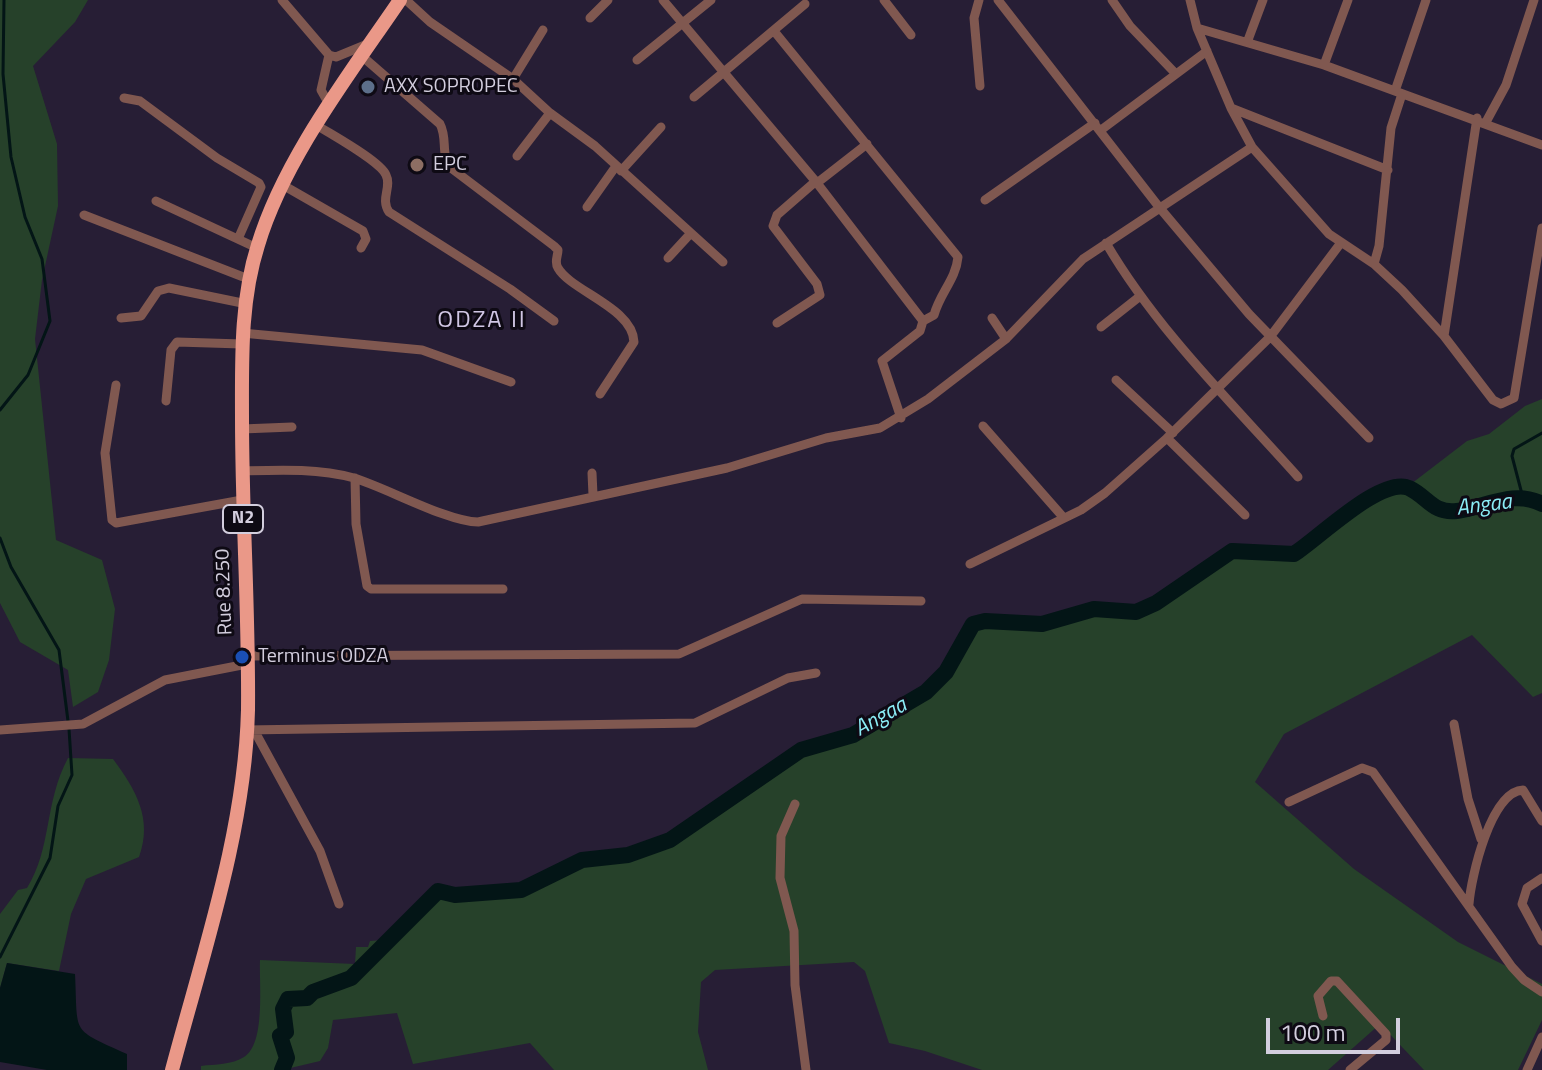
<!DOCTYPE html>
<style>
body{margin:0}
#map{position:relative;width:1542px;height:1070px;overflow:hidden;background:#271e35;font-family:"Titillium Web",sans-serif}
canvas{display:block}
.scale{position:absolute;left:1266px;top:1018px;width:134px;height:36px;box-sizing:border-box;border:4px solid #d3cede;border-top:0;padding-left:10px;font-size:24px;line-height:28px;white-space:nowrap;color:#d3cede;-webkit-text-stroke:6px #0e0a14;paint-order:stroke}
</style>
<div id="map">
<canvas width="1542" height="1070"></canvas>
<div class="scale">100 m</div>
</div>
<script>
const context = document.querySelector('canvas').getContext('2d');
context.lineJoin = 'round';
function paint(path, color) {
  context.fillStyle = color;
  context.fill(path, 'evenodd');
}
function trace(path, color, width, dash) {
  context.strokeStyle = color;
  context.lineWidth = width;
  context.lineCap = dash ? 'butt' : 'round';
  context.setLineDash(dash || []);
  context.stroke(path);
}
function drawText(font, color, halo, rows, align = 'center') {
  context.font = font + ' "Titillium Web",sans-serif';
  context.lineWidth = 6;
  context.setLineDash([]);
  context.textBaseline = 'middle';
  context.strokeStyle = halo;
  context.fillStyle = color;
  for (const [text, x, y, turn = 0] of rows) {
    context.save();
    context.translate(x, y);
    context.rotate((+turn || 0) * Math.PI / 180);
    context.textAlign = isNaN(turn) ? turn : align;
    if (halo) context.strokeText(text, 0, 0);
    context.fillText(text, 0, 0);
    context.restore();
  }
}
paint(new Path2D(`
 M 0,0 L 88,0 L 75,22 L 33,66 L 57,144 L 58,206 L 42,280 L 35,339 L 56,540 L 102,560 L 115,609 L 109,660 L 98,692 L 73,707 L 68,670 L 20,642 L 0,603 Z
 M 1542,399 L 1542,693 L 1533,697 L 1472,635 L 1284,734 L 1255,782 L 1354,869 L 1458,942 L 1542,984 L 1542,1020 L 1518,1070 L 1424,1070 L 1380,1024 L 1328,1070 L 982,1070 L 925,1051 L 889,1043 L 865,971 L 854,962 L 715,970 L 701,982 L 698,1032 L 708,1070 L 554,1070 L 530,1043 L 413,1064 L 397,1013 L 333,1020 L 328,1048 L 320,1061 L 282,1070 L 201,1070 L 201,1066 C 215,1064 232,1065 244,1057 C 266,1044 259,984 260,960 L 355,964 L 356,947 L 368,947 L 370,941 L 383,940 L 438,891 L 455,895 L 521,890 L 582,860 L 628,855 L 670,840 L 801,750 L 853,735 L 926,692 L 946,671 L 973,624 L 985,621 L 1042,624 L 1094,609 L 1136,612 L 1156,603 L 1232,551 L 1294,554 L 1339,518 L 1388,487 L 1407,487 L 1467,441 L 1489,434 L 1525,406 Z
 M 68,758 L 113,759 C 136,790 153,819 139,857 L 86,879 L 71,914 L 59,971 L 7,963 L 0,988 L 0,914 L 18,890 L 27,888 C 52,848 44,803 68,758 Z`), '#26412a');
paint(new Path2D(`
 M 7,963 L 75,974 C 78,1036 70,1028 127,1054 L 127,1070 L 47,1070 L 0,1062 L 0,988 Z`), '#031516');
trace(new Path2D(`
 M 0,410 L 28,375 L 50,321 L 42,259 L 25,217 L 11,157 L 3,74 L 4,0
 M 1523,498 L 1512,456 L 1514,449 L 1542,433
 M 0,538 L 11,567 L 59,650 L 68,721
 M 0,957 L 50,858 L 58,806 L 72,775 L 69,729`), '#031516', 3);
trace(new Path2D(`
 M 282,1070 L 287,1058 L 280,1036 L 286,1032 L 283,1009 L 288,999 L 307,998 L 313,992 L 351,978 L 438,891 L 455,895 L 521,890 L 582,860 L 628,855 L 670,840 L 801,750 L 853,735 L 926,692 L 946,672 L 973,624 L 985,621 L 1042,624 L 1094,609 L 1136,612 L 1156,603 L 1232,551 L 1294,554 C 1318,539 1381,476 1409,488 C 1428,497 1433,514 1457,511 C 1486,507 1514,489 1542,504`), '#031516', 16);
trace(new Path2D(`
 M 282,0 L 329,55 L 336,57 L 370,43
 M 406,0 L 430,22 L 513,79 L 550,113 L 595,146 L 723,262
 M 663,0 L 817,183 L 923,321
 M 884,0 L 911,35
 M 979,0 L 974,18 L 980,86
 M 998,0 L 1159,207 L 1249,314 L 1369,438
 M 1112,0 L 1130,26 L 1175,73
 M 1190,0 L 1197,28 L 1231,108 L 1252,147 L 1329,234 L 1374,264 L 1402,290 L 1444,336 L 1493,400 L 1501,404 L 1514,398 L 1542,228
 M 590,18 L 608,0
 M 1197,28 L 1324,65 L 1542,145
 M 774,31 L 958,257 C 956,279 940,293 934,315 L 923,321 L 920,331 L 882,361 L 901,418
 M 1248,40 L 1263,0
 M 329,55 L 321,90 L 330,106
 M 363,57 L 440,124 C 448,139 440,155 451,168 L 554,246 L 558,250 C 558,256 554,262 558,268 C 571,291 633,308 634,342 L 600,394
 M 637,60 L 711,0
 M 1324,65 L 1348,0
 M 513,79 L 543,30
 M 1395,91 L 1426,0
 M 694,97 L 805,4
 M 124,98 L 140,101 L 217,158 L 259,183 L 261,187 L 238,239
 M 1231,108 L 1388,170
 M 1486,122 L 1506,85 L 1534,0
 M 318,126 C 332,135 380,161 386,175 C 392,187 380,199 389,212 L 510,289 L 554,321
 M 1101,130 L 1207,51
 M 517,156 L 550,113
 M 621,171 L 661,127
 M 817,183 L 867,144
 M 281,184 L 363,231 L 366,239 L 361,248
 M 985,200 L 1095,123
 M 156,201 L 257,248
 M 587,207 L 616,166
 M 84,215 L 251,280
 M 1106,243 C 1157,330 1231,402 1298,477
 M 668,258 L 691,233
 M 1374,264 L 1379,246 L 1391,128 L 1402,94
 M 121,318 L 141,316 L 158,291 L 169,288 L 247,304
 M 992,318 L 1006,339
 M 777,323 L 820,295 L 817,284 L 773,226 L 777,215 L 816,181
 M 1101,327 L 1139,297
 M 242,333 L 422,350 L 511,382
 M 1444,336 L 1477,118
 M 1116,380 L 1173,433
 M 116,385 L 105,453 L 112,520 L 116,523 L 242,500
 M 166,401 L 171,350 L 177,342 L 242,344
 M 983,426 L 1063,517
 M 242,429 L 292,427
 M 1167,438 L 1245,515
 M 241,471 C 278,470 317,468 354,478 C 387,488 448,522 478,522 L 727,468 L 826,438 L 880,428 L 928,399 L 1006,339 L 1083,259 L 1252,147
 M 592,473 L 593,495
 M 355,478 L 356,524 L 367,586 L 371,589 L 503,589
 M 970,564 L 1081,510 L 1105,493 L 1167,438 L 1270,337 L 1340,244
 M 247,656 L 679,654 L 802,599 L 921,601
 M 1454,724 L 1468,799 L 1481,839
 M 0,730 L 83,724 L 165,680 L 247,664
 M 246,730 L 695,723 L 788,678 L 816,673
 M 254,730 L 320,851 L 339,904
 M 1289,802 L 1362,768 L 1373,772 L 1512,967 L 1524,980 L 1542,992
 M 795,804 L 781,836 L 780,878 L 794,931 L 795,985 L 806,1070
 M 1542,878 L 1527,888 L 1522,904 L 1542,941
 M 1469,904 C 1471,877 1491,791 1523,790 L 1542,821
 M 1323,1016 L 1318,996 L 1331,981 L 1337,981 L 1386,1034 L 1386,1040 L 1350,1070
 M 1527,1070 L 1542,1037`), '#805850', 9);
trace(new Path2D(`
 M 172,1070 C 203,953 245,832 248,710 C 249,613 242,516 242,419 C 242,362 240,301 258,245 C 284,159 349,75 400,0`), '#ea9888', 14);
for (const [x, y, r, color] of [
 [368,87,8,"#5c6f8a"],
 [417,165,8,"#8d6e63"],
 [242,657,8,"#1a4fb4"]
]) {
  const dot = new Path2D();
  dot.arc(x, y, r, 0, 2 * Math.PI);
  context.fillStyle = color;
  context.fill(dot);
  trace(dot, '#0e0a14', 3);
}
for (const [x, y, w] of [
 [243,519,40]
]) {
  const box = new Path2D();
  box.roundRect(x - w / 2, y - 14, w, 28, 6);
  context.fillStyle = '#0e0a14';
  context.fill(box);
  trace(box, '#d3cede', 2);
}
drawText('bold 18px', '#d3cede', null, [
 ["N2",243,519]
]);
drawText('20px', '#d3cede', '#0e0a14', [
 ["AXX SOPROPEC",384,87],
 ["EPC",433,165],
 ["Terminus ODZA",258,657]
], 'left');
drawText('20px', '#d3cede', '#0e0a14', [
 ["Rue 8.250",225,592,-92]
]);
drawText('italic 22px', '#8bedf6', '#0e0a14', [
 ["Angaa",1484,506,-7],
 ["Angaa",881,718,-29]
]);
context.letterSpacing = '2px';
drawText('24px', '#d0c6e4', '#0e0a14', [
 ["ODZA II",482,321]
]);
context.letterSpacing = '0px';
</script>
